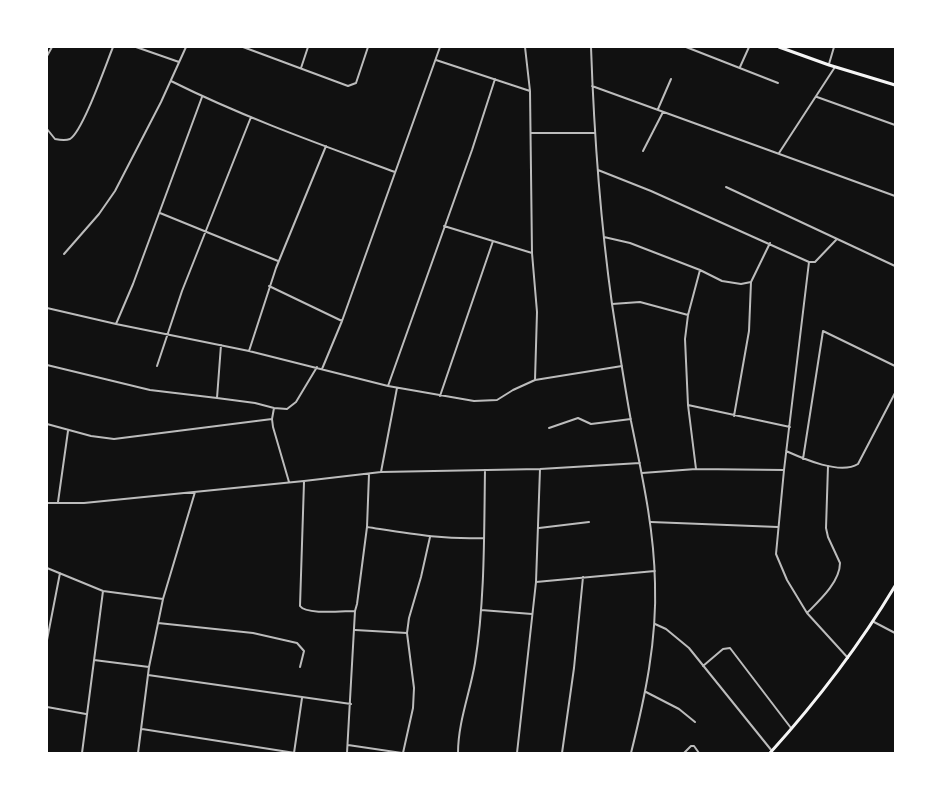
<!DOCTYPE html>
<style>
body{margin:0}
#map{position:relative;width:942px;height:800px;overflow:hidden;background:#111;font-family:"Work Sans",sans-serif}
canvas{display:block}
.frame{position:absolute;inset:0;border:48px solid #fff;pointer-events:none}
</style>
<div id="map">
<canvas width="942" height="800"></canvas>
<div class="frame"></div>
</div>
<script>
const context = document.querySelector('canvas').getContext('2d');
context.lineJoin = 'round';
function trace(path, color, width, dash) {
  context.strokeStyle = color;
  context.lineWidth = width;
  context.lineCap = dash ? 'butt' : 'round';
  context.setLineDash(dash || []);
  context.stroke(path);
}
trace(new Path2D(`
 M 136,47 L 179,62
 M 243,47 L 348,86 L 356,83 L 368,47
 M 525,47 L 530,91 L 532,253 L 537,312 L 535,380
 M 591,47 C 594,133 600,218 612,304 C 618,343 624,382 631,421 C 642,475 654,528 655,583 C 657,641 645,697 631,753
 M 686,47 L 778,83
 M 47,56 L 52,47
 M 436,60 L 530,91
 M 829,64 L 834,47
 M 740,67 L 749,47
 M 301,68 L 308,47
 M 171,81 C 243,117 319,144 395,172
 M 592,86 L 895,196
 M 817,97 L 895,125
 M 658,109 L 671,79
 M 47,129 L 55,139 C 60,140 65,141 70,139 C 83,131 106,64 113,47
 M 531,133 L 594,133
 M 643,151 L 663,112
 M 779,153 L 835,67
 M 598,170 L 651,191 L 809,262 L 815,262 L 836,240
 M 726,187 L 895,266
 M 160,213 L 278,261
 M 444,226 L 532,253
 M 604,237 L 630,243 L 700,270 L 722,281 L 741,284 L 751,282
 M 64,254 L 99,214 L 115,191 L 161,102 L 186,47
 M 809,262 L 784,470 L 776,554 L 787,580 L 807,613 L 848,658
 M 269,286 L 342,321
 M 612,304 L 640,302 L 688,315
 M 47,308 L 116,324 L 249,351 L 388,386 L 474,401 L 497,400 L 513,390 L 535,380 L 622,366
 M 116,324 L 133,284 L 202,97
 M 249,351 L 276,268 L 326,146
 M 47,365 L 150,390 L 217,398 L 255,403 L 274,408 L 287,409 L 296,402 L 317,367
 M 157,366 L 182,291 L 251,117
 M 322,369 L 342,321 L 440,47
 M 388,386 L 472,150 L 495,79
 M 440,396 L 493,241
 M 217,398 L 221,345
 M 688,405 L 790,427
 M 274,408 L 272,419 L 273,427 L 289,482
 M 734,416 L 749,331 L 751,282 L 770,243
 M 47,424 L 91,436 L 114,439 L 272,419
 M 549,428 L 578,418 L 591,424 L 631,419
 M 786,451 C 804,459 840,475 858,464 L 895,393
 M 803,459 L 823,331 L 895,366
 M 696,469 L 688,405 L 685,339 L 688,315 L 700,270
 M 381,472 L 397,388
 M 642,473 L 696,469 L 784,470
 M 304,482 L 300,606 C 306,615 343,611 355,611
 M 58,502 L 68,431
 M 47,503 L 84,503 L 304,481 L 381,472 L 540,469 L 640,463
 M 651,522 L 778,527
 M 367,527 C 406,533 444,540 484,538
 M 539,528 L 589,522
 M 47,568 L 103,591 L 163,599
 M 536,582 L 655,571
 M 481,610 L 532,614
 M 807,613 C 819,601 840,582 840,563 L 828,537 L 826,528 L 828,466
 M 874,622 L 895,633
 M 158,623 L 253,633 L 297,643 L 304,651 L 300,667
 M 655,624 L 666,629 L 689,648 L 772,751
 M 355,630 L 407,633
 M 47,640 L 60,573
 M 94,660 L 149,667
 M 703,666 L 723,649 L 730,648 L 791,728
 M 148,675 L 351,704
 M 646,692 L 679,709 L 695,722
 M 47,707 L 86,714
 M 142,729 L 295,753
 M 348,745 L 402,753
 M 82,753 L 103,591
 M 138,753 L 149,667 L 163,599 L 195,492
 M 294,753 L 302,698
 M 347,753 L 355,611 L 357,604 L 367,527 L 369,474
 M 403,753 L 413,708 L 414,688 L 407,633 L 409,618 L 421,577 L 430,537
 M 458,753 C 458,722 470,693 475,663 C 485,600 484,534 485,470
 M 517,753 L 536,582 L 540,469
 M 562,753 L 574,668 L 583,577
 M 684,753 L 691,746 L 694,746 L 699,753`), '#bcbcbc', 2);
trace(new Path2D(`
 M 779,47 L 829,65 L 895,85
 M 770,753 C 817,701 859,646 895,586`), '#f5f5f5', 3);
</script>
